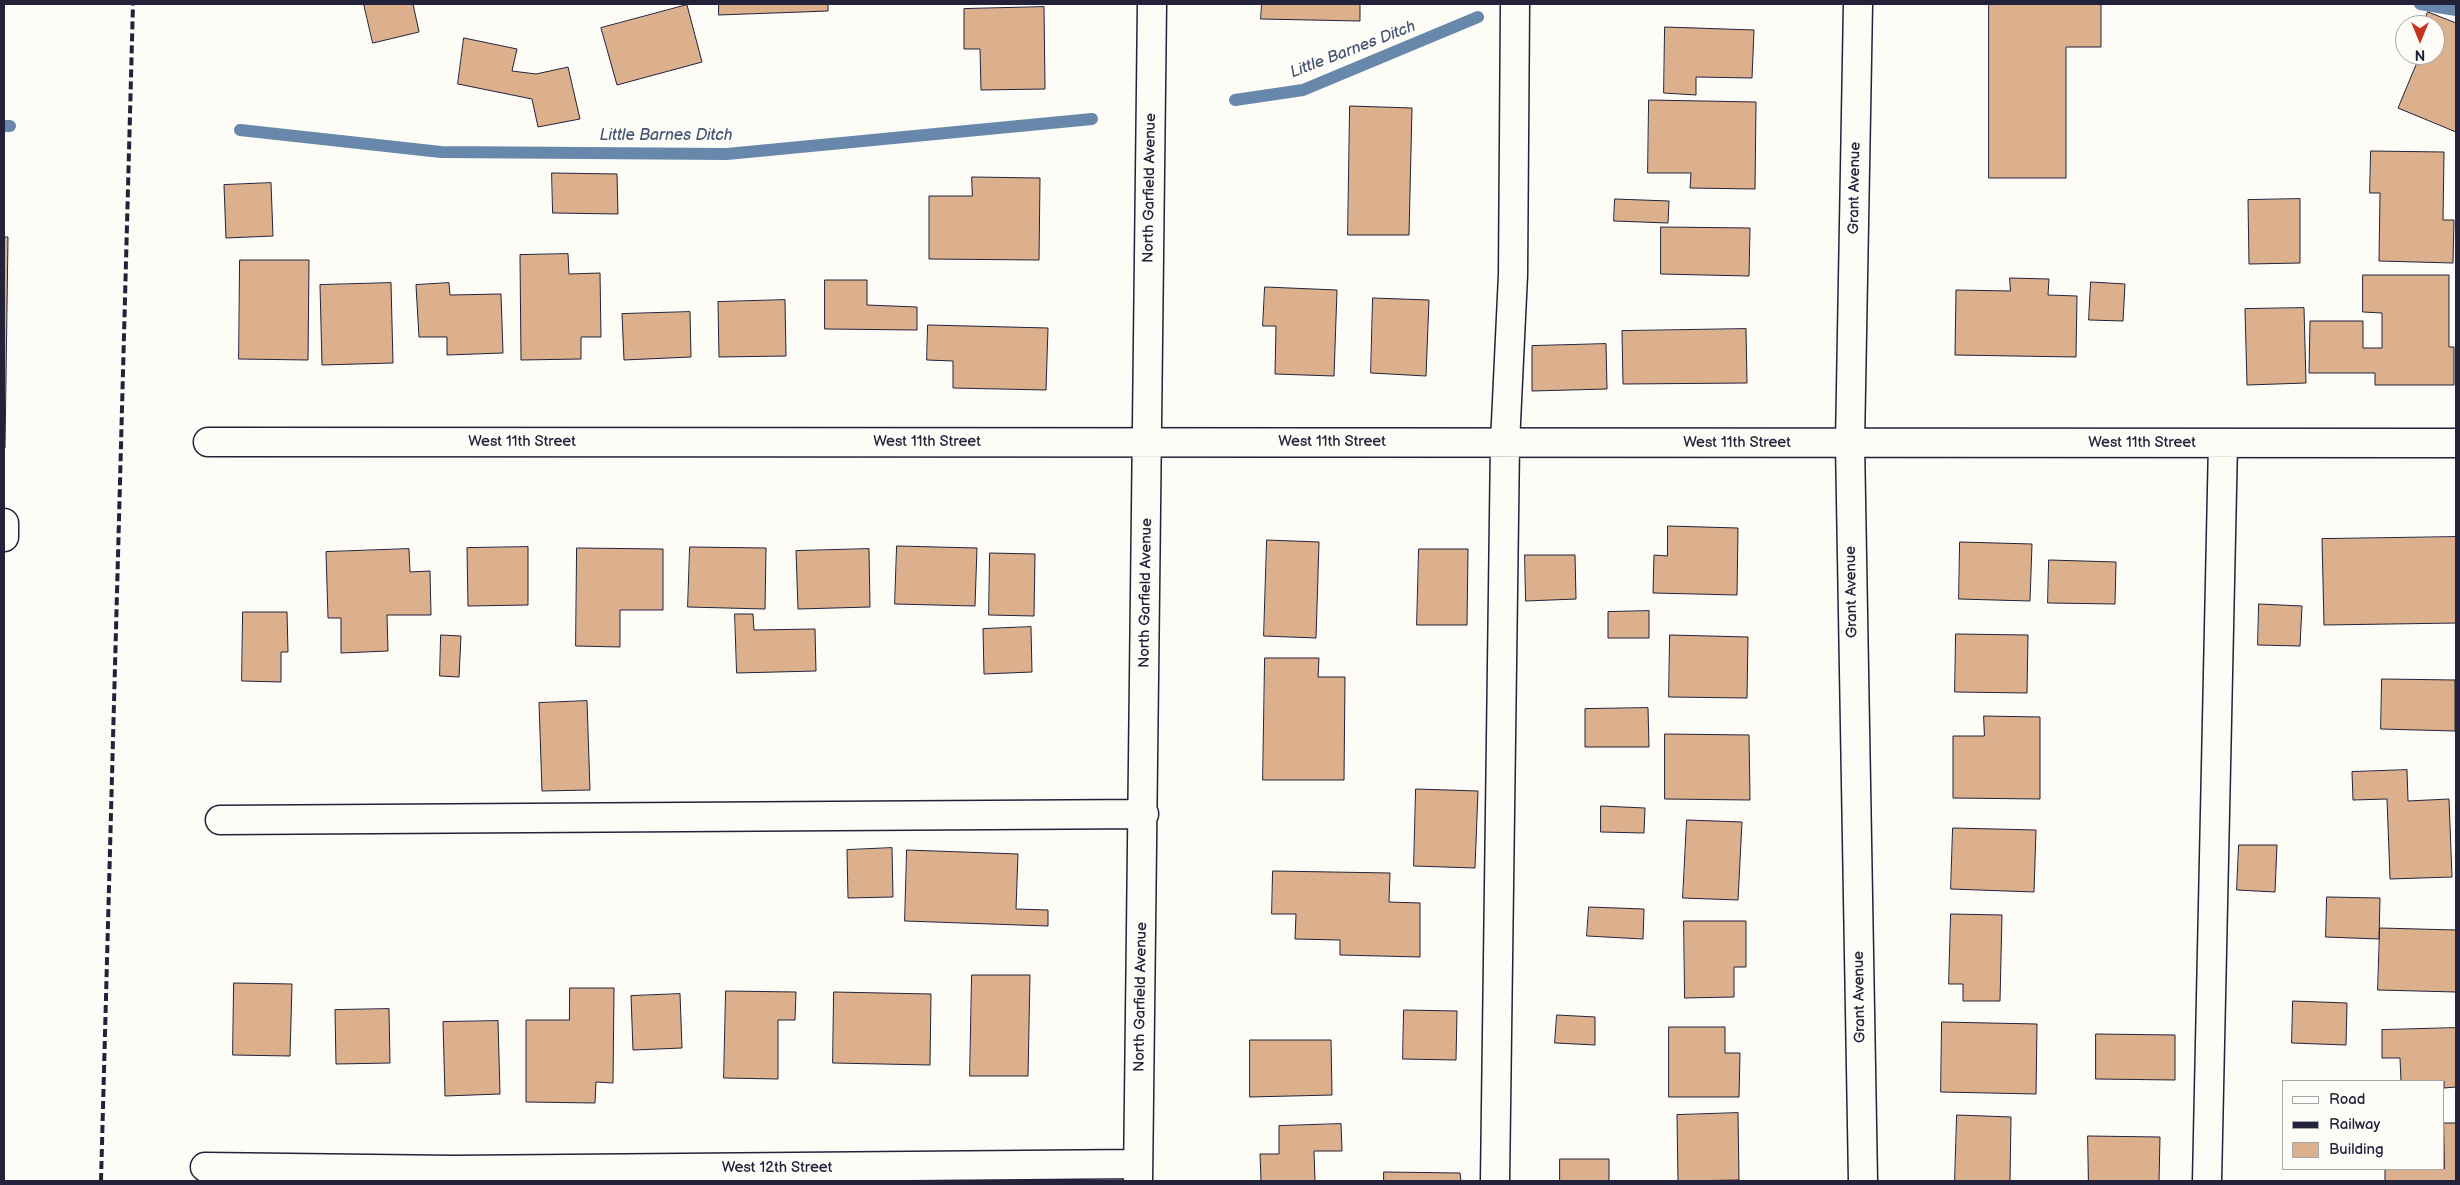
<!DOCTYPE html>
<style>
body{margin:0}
#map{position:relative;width:2460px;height:1185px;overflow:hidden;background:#fdfcf7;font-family:"Balsamiq Sans",sans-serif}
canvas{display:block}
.frame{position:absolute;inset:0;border:5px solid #22223b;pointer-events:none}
.legend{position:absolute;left:2282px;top:1080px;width:162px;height:90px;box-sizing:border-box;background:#fdfcf7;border:1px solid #a5a5ac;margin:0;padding:6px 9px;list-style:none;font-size:15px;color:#22223b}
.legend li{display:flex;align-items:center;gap:10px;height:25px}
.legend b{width:25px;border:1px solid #a5a5ac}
.north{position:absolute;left:2395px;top:15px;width:50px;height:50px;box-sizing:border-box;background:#fdfcf7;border:1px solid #a5a5ac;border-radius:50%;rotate:180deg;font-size:14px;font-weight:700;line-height:20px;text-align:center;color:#22223b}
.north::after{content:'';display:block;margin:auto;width:18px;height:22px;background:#c8321e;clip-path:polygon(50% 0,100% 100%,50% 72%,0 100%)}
</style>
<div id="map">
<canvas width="2460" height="1185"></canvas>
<div class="frame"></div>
<ul class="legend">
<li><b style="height:6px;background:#fdfcf7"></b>Road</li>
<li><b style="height:6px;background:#22223b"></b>Railway</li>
<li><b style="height:14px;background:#dcaf8d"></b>Building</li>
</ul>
<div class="north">N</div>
</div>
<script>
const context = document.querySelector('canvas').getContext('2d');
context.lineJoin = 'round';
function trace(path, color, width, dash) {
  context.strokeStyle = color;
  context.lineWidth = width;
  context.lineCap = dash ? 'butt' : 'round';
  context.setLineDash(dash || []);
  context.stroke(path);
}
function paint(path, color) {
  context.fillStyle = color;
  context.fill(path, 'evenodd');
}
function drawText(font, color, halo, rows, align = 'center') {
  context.font = font + ' "Balsamiq Sans",sans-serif';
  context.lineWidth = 5;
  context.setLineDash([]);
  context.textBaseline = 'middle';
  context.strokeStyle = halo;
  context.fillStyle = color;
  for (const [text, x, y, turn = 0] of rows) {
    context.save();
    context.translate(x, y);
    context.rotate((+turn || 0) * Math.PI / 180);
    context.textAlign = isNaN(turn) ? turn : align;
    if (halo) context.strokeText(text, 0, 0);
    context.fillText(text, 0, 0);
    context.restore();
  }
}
trace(new Path2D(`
 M 2420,4 L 2456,10
 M 1235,100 L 1303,90 L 1478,17
 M 4,126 L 10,126
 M 240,130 L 441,152 L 727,154 L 1092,119`), '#6888ab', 12);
const building = new Path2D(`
 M 364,4 L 413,4 L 419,32 L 373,43 Z
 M 719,4 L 828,4 L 828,11 L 719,15 Z
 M 1262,4 L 1360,4 L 1360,21 L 1261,19 Z
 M 1989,4 L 2101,4 L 2101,47 L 2066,47 L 2066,178 L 1989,178 Z
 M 687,5 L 702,62 L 617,85 L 601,28 Z
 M 1044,7 L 1045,89 L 981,90 L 980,49 L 964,49 L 964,9 Z
 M 2428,12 L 2456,23 L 2456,132 L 2398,108 L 2418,60 L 2410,55 L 2435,55 L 2435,25 L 2423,25 Z
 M 1665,27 L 1754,30 L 1752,78 L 1696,77 L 1696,95 L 1664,93 Z
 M 464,38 L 517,49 L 512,71 L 536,74 L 568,67 L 580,119 L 538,127 L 532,99 L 458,84 Z
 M 1649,100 L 1756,102 L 1755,189 L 1690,188 L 1691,173 L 1648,173 Z
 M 1350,106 L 1412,108 L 1409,235 L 1348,235 Z
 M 2371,151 L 2444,152 L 2443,220 L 2454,220 L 2453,263 L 2379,261 L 2380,193 L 2370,193 Z
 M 552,173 L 617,174 L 618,214 L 553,213 Z
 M 972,177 L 1040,178 L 1039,260 L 929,259 L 929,196 L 972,196 Z
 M 271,183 L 273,236 L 226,238 L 224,185 Z
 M 1615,199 L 1669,201 L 1668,223 L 1614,221 Z
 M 2300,199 L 2300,263 L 2249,264 L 2248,200 Z
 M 1661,227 L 1750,228 L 1749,276 L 1661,274 Z
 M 4,237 L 8,237 L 5,448 L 4,448 Z
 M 568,254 L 569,274 L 600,273 L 601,337 L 581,337 L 581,359 L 521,360 L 520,255 Z
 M 240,260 L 309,260 L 308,360 L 239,359 Z
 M 2363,275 L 2449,275 L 2449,347 L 2454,347 L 2454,385 L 2375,385 L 2375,373 L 2309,373 L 2310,321 L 2363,321 L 2363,348 L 2382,348 L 2382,313 L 2363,312 Z
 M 2010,278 L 2049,279 L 2048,295 L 2077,296 L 2076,357 L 1955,355 L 1956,290 L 2010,291 Z
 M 825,280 L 867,280 L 867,305 L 917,307 L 917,330 L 825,329 Z
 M 2091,282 L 2125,284 L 2123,321 L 2089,320 Z
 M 391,283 L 393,363 L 322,365 L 320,285 Z
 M 449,283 L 450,295 L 501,294 L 503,353 L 447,355 L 447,337 L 419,337 L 416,285 Z
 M 1265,287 L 1337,290 L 1334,376 L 1275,374 L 1276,326 L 1263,326 Z
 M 1373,298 L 1429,300 L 1426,376 L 1371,373 Z
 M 785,300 L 786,356 L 719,357 L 718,302 Z
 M 2304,308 L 2306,383 L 2247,385 L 2245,309 Z
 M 690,312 L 691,357 L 624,360 L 622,314 Z
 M 928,325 L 1048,328 L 1046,390 L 953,388 L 953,361 L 927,360 Z
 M 1746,329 L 1747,383 L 1623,384 L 1622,331 Z
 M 1606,344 L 1607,389 L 1532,391 L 1532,346 Z
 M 1668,526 L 1738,528 L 1737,595 L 1653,593 L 1654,555 L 1667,556 Z
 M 2456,537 L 2456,623 L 2324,625 L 2322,539 Z
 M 1267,540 L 1319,542 L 1316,638 L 1264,636 Z
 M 1960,542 L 2032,544 L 2030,601 L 1959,599 Z
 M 897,546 L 977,548 L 975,606 L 895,604 Z
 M 528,547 L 528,605 L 468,606 L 467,548 Z
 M 690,547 L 766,548 L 765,609 L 688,607 Z
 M 577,548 L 663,549 L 663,610 L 620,610 L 620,647 L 576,646 Z
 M 409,549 L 410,572 L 430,571 L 431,615 L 387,615 L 388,651 L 341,653 L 341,618 L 328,618 L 326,552 Z
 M 869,549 L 870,607 L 798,609 L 796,551 Z
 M 1419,549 L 1468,549 L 1467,625 L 1417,625 Z
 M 990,553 L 1035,554 L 1034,616 L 989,615 Z
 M 1525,555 L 1575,555 L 1576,599 L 1526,601 Z
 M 2049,560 L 2116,562 L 2115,604 L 2048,603 Z
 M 2259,604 L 2302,606 L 2300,646 L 2258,645 Z
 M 1649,611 L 1649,638 L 1608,638 L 1608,612 Z
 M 243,612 L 287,612 L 288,652 L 281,652 L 281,682 L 242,681 Z
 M 735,614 L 753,614 L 754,630 L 815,629 L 816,671 L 737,673 Z
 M 1031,627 L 1032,672 L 984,674 L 983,629 Z
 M 1956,634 L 2028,635 L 2027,693 L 1955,692 Z
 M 441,635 L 461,636 L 459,677 L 440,676 Z
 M 1670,635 L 1748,637 L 1747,698 L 1669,697 Z
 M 1265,658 L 1319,658 L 1318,677 L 1345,677 L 1344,780 L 1263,780 Z
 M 2382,679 L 2455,680 L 2455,731 L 2381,729 Z
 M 587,701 L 590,790 L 542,791 L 539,703 Z
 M 1648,708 L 1649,747 L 1585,747 L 1585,709 Z
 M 1984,716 L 2040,717 L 2040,799 L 1953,798 L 1953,736 L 1984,736 Z
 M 1665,734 L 1749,735 L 1750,800 L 1665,799 Z
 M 2407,770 L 2408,801 L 2449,799 L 2452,877 L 2390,879 L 2387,799 L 2353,800 L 2352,772 Z
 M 1416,789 L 1478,791 L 1475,868 L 1414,866 Z
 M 1601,806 L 1645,808 L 1644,833 L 1601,832 Z
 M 1687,820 L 1742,822 L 1738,900 L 1683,898 Z
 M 1953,828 L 2036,830 L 2034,892 L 1951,889 Z
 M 2239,845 L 2277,845 L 2275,892 L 2237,890 Z
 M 892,848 L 893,897 L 848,898 L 847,850 Z
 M 907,850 L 1018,854 L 1016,909 L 1048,910 L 1048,926 L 905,921 Z
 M 1273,871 L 1390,873 L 1389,902 L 1420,903 L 1420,957 L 1340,955 L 1340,940 L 1295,939 L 1296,914 L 1272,914 Z
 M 2327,897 L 2380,898 L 2379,939 L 2326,937 Z
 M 1589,907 L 1644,909 L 1643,939 L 1587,936 Z
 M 1951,914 L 2002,915 L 2000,1001 L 1963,1001 L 1963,984 L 1949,984 Z
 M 1684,921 L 1746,921 L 1746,967 L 1734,967 L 1734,997 L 1685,998 Z
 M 2380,928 L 2456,930 L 2456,992 L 2378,990 Z
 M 972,975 L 1030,975 L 1028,1076 L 970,1076 Z
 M 234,983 L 292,984 L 290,1056 L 233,1055 Z
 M 570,988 L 614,988 L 613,1083 L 596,1082 L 595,1103 L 526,1102 L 526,1020 L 569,1020 Z
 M 726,991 L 796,992 L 795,1020 L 778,1020 L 778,1079 L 724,1078 Z
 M 834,992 L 931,994 L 930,1065 L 833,1063 Z
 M 680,994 L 682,1048 L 633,1050 L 631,996 Z
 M 2293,1001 L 2347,1003 L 2346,1045 L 2292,1043 Z
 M 389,1009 L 390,1063 L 336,1064 L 335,1010 Z
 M 1404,1010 L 1457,1011 L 1456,1060 L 1403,1059 Z
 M 1557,1015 L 1595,1017 L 1595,1045 L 1555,1043 Z
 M 498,1021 L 500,1094 L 445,1096 L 443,1022 Z
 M 1942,1022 L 2037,1024 L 2036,1094 L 1941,1092 Z
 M 1669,1027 L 1725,1027 L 1725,1053 L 1740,1053 L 1739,1097 L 1669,1097 Z
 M 2456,1028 L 2456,1087 L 2444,1088 L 2444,1081 L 2401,1081 L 2400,1058 L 2382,1058 L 2382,1030 Z
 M 2096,1034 L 2175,1035 L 2175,1080 L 2096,1079 Z
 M 1250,1040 L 1331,1040 L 1332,1095 L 1250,1097 Z
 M 1738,1113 L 1739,1180 L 1678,1181 L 1677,1115 Z
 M 1957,1115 L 2011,1117 L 2010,1181 L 1955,1181 Z
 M 2444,1123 L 2456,1123 L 2456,1181 L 2385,1181 L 2385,1169 L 2444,1169 Z
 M 1341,1124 L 1342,1151 L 1314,1151 L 1315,1181 L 1261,1181 L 1260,1154 L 1279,1154 L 1279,1126 Z
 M 2088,1136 L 2160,1137 L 2159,1181 L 2065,1181 L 2088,1181 Z
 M 1560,1159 L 1609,1159 L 1609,1181 L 1560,1181 Z
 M 1384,1172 L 1460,1173 L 1461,1181 L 1384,1181 Z`);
paint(building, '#dcaf8d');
trace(building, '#22223b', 1);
const minor = new Path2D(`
 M 1858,4 L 1850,443 L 1863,1181
 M 208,442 L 2456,443
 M 4,523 L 4,537
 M 220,820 L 1144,814
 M 205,1167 L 454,1170 L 1138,1164
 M 1138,1181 L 1152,4
 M 1495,1181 L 1505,443 L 1513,275 L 1515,4
 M 2207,1181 L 2223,443`);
trace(minor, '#22223b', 31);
trace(minor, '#fdfcf7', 28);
trace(new Path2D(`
 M 101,1181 L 133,4`), '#22223b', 4, [8, 4]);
drawText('15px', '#22223b', '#fdfcf7', [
 ["North Garfield Avenue",1150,188,-89],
 ["Grant Avenue",1855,188,-89],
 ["West 11th Street",522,442],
 ["West 11th Street",927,442],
 ["West 11th Street",1332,442],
 ["West 11th Street",1737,443],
 ["West 11th Street",2142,443],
 ["Grant Avenue",1852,592,-91],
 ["North Garfield Avenue",1146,593,-89],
 ["North Garfield Avenue",1141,997,-89],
 ["Grant Avenue",1860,997,-91],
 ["West 12th Street",777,1168]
]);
drawText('italic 16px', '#455573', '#fdfcf7', [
 ["Little Barnes Ditch",1353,50,-21],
 ["Little Barnes Ditch",666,136]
]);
</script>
